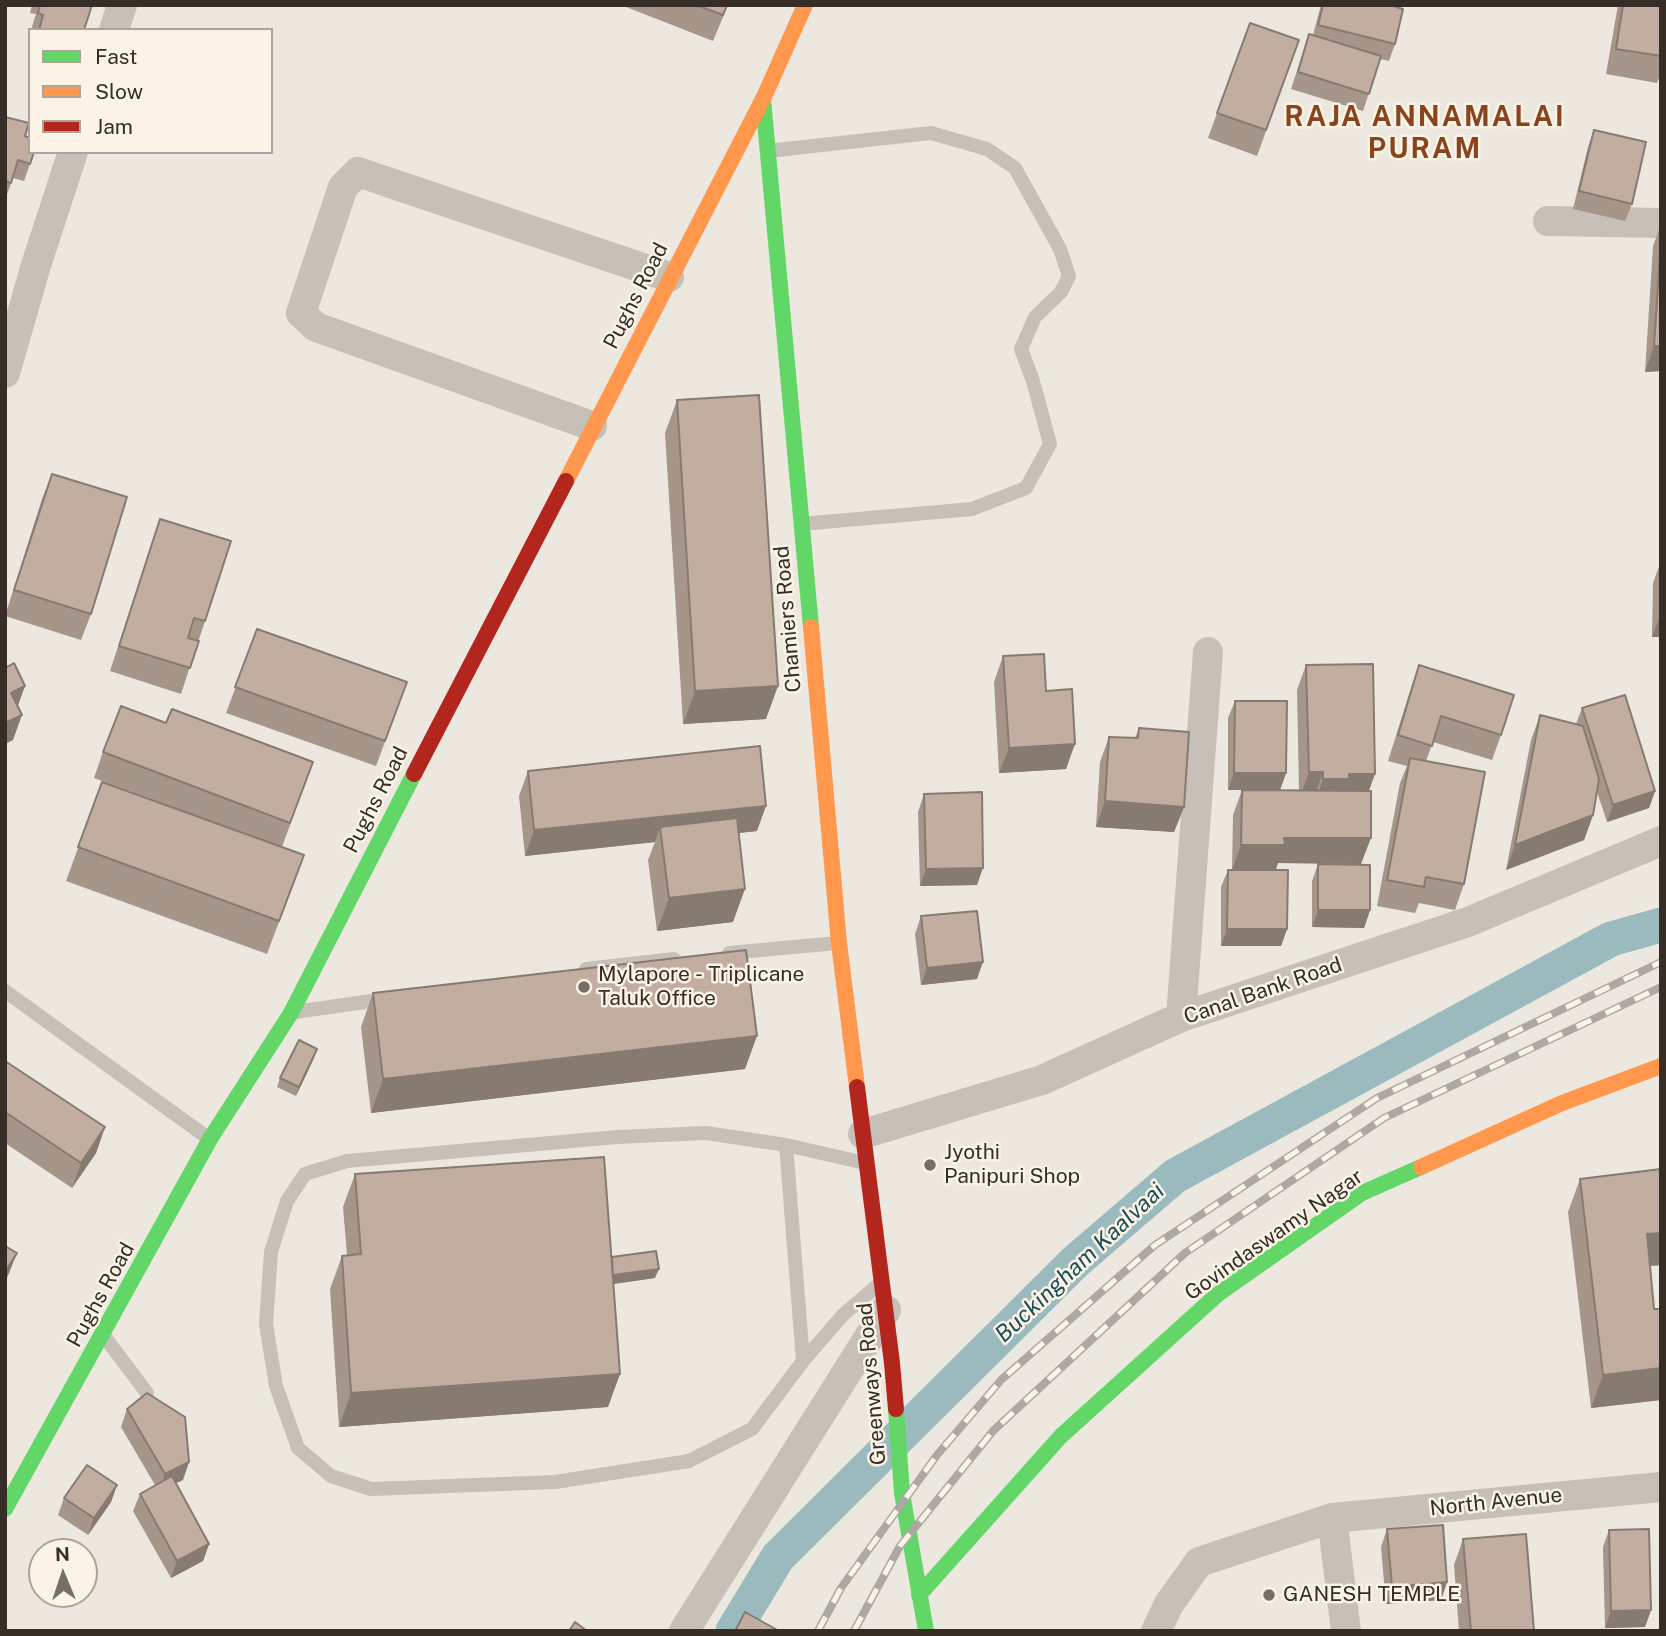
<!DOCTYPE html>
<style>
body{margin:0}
#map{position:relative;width:1666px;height:1636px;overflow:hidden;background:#ece8df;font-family:"Public Sans",sans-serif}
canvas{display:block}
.frame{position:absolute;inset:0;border:7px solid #362d27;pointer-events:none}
.legend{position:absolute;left:28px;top:28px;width:245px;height:126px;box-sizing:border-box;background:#faf3e6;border:2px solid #aca49a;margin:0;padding:9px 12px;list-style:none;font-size:21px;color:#362d27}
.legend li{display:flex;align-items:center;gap:14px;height:35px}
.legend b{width:35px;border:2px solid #aca49a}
.north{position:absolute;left:28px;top:1538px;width:70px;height:70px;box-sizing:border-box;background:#faf3e6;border:2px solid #aca49a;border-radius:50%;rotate:358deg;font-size:19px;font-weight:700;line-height:28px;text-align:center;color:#362d27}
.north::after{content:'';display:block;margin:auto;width:24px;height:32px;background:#766e67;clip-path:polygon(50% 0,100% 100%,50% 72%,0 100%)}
</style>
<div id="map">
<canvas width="1666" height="1636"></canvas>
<div class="frame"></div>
<ul class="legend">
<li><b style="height:9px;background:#63d668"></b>Fast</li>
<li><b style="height:9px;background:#ff974d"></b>Slow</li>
<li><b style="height:9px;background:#b3261e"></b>Jam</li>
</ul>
<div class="north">N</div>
</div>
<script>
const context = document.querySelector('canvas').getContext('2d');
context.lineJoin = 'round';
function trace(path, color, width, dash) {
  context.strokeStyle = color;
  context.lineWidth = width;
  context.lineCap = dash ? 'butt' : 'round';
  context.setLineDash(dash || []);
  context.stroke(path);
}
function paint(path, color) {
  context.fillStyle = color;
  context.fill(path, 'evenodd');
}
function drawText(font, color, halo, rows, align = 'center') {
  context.font = font + ' "Public Sans",sans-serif';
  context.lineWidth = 5;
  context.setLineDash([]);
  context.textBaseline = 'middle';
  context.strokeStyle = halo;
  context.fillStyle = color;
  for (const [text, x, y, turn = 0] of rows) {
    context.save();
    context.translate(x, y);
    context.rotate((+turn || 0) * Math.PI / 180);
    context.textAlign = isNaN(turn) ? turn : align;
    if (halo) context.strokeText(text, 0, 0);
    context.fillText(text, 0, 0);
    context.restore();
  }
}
trace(new Path2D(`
 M 733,1631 L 778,1557 L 1076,1261 L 1175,1176 L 1611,939 L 1661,925`), '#9ababe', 35);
trace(new Path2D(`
 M 768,151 L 931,133 L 987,149 L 1015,168 L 1060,249 L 1069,276 L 1061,292 L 1035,317 L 1021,349 L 1033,381 L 1050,444 L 1026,488 L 972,509 L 801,524
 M 729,953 L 837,943
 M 586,969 L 674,959
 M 5,991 L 208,1138
 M 295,1012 L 386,999
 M 786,1145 L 803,1361
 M 865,1163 L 786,1145 L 706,1133 L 617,1137 L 347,1161 L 305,1174 L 287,1201 L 271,1252 L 266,1324 L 276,1386 L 298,1448 L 331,1476 L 371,1489 L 555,1482 L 689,1461 L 752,1429 L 803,1361 L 843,1315 L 878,1285
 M 104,1336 L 147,1393`), '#c6c0b8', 14);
trace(new Path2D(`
 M 114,30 L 122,5
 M 1548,221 L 1661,223
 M 5,373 L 36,265 L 73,152
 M 592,426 L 316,327 L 301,313 L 343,187 L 358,172 L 669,277
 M 1181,1017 L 1208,652
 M 863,1134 L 1042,1080 L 1181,1017 L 1468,922 L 1661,841
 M 1332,1518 L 1346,1631
 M 684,1631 L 886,1310
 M 1156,1631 L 1169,1604 L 1199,1562 L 1332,1518 L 1661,1487`), '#c6c0b8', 30);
trace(new Path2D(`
 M 763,99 L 811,627
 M 896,1409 L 902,1493 L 926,1631
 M 5,1509 L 210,1139 L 291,1013 L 414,774
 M 919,1595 L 1061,1436 L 1218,1294 L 1362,1193 L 1421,1167`), '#63d668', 16);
trace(new Path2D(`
 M 566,481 L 763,99 L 805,5
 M 811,627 L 839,943 L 857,1087
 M 1421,1167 L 1562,1103 L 1661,1066`), '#ff974d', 16);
trace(new Path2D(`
 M 414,774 L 566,481
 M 857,1087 L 892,1363 L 896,1409`), '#b3261e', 16);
const rail = new Path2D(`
 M 818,1631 L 841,1588 L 937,1455 L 1001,1380 L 1155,1245 L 1377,1098 L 1661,962
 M 854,1631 L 900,1546 L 993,1431 L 1185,1253 L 1384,1118 L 1661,987`);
trace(rail, '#ada8a3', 8);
trace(rail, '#faf3e6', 5, [16]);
paint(new Path2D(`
 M 32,5 L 92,5 L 84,30 L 31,30 L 36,14 L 30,13 Z
 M 621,5 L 728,5 L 713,41 Z
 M 1321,5 L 1390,5 L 1395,44 L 1389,61 L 1380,59 L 1363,111 L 1291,89 L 1309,34 L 1313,35 Z
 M 1618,5 L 1661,5 L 1661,73 L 1657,83 L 1606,74 Z
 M 1250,23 L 1299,40 L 1257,156 L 1208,138 Z
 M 5,117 L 25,136 L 30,164 L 24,181 L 13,178 L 5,200 Z
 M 1594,130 L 1632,204 L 1625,221 L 1573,209 L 1588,147 Z
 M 1661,224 L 1661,371 L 1645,372 L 1653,246 Z
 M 677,400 L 766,719 L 683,724 L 665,433 Z
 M 52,474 L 91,614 L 81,640 L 5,616 L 42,499 Z
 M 160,519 L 205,621 L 181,694 L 110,671 Z
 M 1661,561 L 1661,637 L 1652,637 L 1653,583 Z
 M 257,629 L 407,682 L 376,766 L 226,713 Z
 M 1003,656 L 1046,691 L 1066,769 L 999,773 L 994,682 Z
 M 1306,665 L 1369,791 L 1361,864 L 1278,863 L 1276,870 L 1287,929 L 1281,946 L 1221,946 L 1221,887 L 1228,870 L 1232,870 L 1233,815 L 1242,790 L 1299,791 L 1297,690 Z
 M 1419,665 L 1501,735 L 1492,760 L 1433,742 L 1426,761 L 1464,884 L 1455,910 L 1419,903 L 1415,913 L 1377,906 L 1400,783 L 1407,766 L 1388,761 L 1410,691 Z
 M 1235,701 L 1286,773 L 1280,790 L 1228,790 L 1228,718 Z
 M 1582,708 L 1655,791 L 1649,808 L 1607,822 L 1597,792 L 1593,815 L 1584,840 L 1506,870 L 1531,740 L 1540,715 L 1576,724 Z
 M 166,723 L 313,762 L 282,847 L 304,855 L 267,954 L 66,881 L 102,782 L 173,807 L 94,778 L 103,752 Z
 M 1139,728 L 1184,807 L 1174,832 L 1096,827 L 1100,762 L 1109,737 L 1135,738 Z
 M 528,771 L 757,831 L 739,833 L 733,922 L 657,931 L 648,860 L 655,842 L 525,856 L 519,796 Z
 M 924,794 L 977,885 L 920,886 L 918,812 Z
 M 1318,864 L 1370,910 L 1364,928 L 1312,927 L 1312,881 Z
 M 921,916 L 977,979 L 921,985 L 915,934 Z
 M 373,993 L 745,1069 L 371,1113 L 361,1027 Z
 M 314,1058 L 296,1096 L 277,1087 L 280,1078 Z
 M 5,1061 L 105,1127 L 96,1153 L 72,1188 L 5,1143 Z
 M 1661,1169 L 1661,1265 L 1650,1266 L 1654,1309 L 1661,1309 L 1661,1400 L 1591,1408 L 1568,1212 L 1580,1179 Z
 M 355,1174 L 612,1257 L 655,1278 L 614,1284 L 608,1407 L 339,1427 L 330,1289 L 342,1256 L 347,1255 L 343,1207 Z
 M 127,1409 L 183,1480 L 175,1483 L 209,1544 L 203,1561 L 171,1578 L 133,1511 L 140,1494 L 155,1485 L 121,1427 Z
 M 117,1485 L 111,1502 L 88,1535 L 58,1515 L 64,1498 Z
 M 1387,1529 L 1447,1582 L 1441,1600 L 1386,1604 L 1381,1547 Z
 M 1609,1530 L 1651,1610 L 1645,1627 L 1605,1628 L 1603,1547 Z
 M 1463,1539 L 1534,1631 L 1459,1631 L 1454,1565 Z`), '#a6968a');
paint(new Path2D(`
 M 1654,346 L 1661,346 L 1661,371 L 1645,372 Z
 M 1661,614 L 1661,637 L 1652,637 Z
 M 25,686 L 16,711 L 11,693 Z
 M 778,686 L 766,719 L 683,724 L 695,691 Z
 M 22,715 L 13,740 L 5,744 L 5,723 Z
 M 1075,744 L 1066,769 L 999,773 L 1009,748 Z
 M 1309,772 L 1323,772 L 1314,798 L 1300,798 Z
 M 1234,773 L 1286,773 L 1280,790 L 1228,790 Z
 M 1349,774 L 1375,774 L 1366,799 L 1314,805 L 1323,779 Z
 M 1655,791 L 1649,808 L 1607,822 L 1613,805 Z
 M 1105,801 L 1184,807 L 1174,832 L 1096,827 Z
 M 766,806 L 757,831 L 662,841 L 660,827 L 655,842 L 525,856 L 534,830 Z
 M 1593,815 L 1584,840 L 1506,870 L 1515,845 Z
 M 1284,838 L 1371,838 L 1361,864 L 1278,863 L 1275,871 L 1232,870 L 1241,845 Z
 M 983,868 L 977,885 L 920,886 L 926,869 Z
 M 745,889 L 733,922 L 657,931 L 669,898 Z
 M 1318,910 L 1370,910 L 1364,928 L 1312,927 Z
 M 1227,929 L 1287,929 L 1281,946 L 1221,946 Z
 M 983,962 L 977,979 L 921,985 L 927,968 Z
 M 757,1036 L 745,1069 L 371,1113 L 383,1079 Z
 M 317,1049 L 314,1058 L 296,1096 L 299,1087 Z
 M 105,1127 L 96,1153 L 72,1188 L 81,1163 Z
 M 1661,1233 L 1661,1265 L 1635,1267 L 1647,1234 Z
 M 17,1253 L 7,1278 L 5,1282 L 5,1272 Z
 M 659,1269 L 655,1278 L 605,1285 L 608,1276 Z
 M 1661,1368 L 1661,1400 L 1591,1408 L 1603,1375 Z
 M 620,1374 L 608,1407 L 339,1427 L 351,1393 Z
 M 189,1462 L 183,1480 L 159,1491 L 165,1474 Z
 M 117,1485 L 111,1502 L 88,1535 L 94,1518 Z
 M 209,1544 L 203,1561 L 171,1578 L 177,1561 Z
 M 1447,1582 L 1441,1600 L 1386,1604 L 1392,1587 Z
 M 1651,1610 L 1645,1627 L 1605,1628 L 1611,1611 Z`), '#877a70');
const building = new Path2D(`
 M 40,5 L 92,5 L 84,30 L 39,30 L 43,15 L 38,13 Z
 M 696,5 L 727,5 L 723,15 Z
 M 1323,5 L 1390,5 L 1403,9 L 1395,44 L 1318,25 Z
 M 1623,5 L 1661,5 L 1661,56 L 1616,49 Z
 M 1250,23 L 1299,40 L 1266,130 L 1217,113 Z
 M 1309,34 L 1381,56 L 1369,94 L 1298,72 Z
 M 5,117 L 29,123 L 25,136 L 30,138 L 30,152 L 34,152 L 30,164 L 18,160 L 11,183 L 5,181 Z
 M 1594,130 L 1646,142 L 1632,204 L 1579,191 Z
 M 1661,240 L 1661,346 L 1654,346 Z
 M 759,395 L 778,686 L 695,691 L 677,400 Z
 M 52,474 L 127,497 L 91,614 L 14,590 Z
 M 160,519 L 231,541 L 205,621 L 194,618 L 188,638 L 199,641 L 190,668 L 119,646 Z
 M 257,629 L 407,682 L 385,741 L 235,687 Z
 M 1044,654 L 1046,691 L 1072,689 L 1075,744 L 1009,748 L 1003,656 Z
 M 14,663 L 25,686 L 11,693 L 22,715 L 5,723 L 5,668 Z
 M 1373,664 L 1375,774 L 1349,774 L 1349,779 L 1323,779 L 1323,772 L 1309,772 L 1306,665 Z
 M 1419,665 L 1514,695 L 1501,735 L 1441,716 L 1432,746 L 1398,735 Z
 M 1625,695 L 1655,791 L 1613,805 L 1582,708 Z
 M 1235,701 L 1287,701 L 1286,773 L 1234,773 Z
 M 121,706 L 166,723 L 172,709 L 313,762 L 290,823 L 103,752 Z
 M 1540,715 L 1583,726 L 1599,779 L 1593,815 L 1515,845 Z
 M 1139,728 L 1189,732 L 1184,807 L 1105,801 L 1109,737 L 1138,738 Z
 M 760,746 L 766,806 L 534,830 L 528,771 Z
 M 1410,758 L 1485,772 L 1464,884 L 1426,877 L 1424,887 L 1387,880 Z
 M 102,782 L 304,855 L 279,921 L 78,847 Z
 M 1242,790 L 1371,791 L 1371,838 L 1284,838 L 1285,845 L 1241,845 Z
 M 982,792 L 983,868 L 926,869 L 924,794 Z
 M 737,818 L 745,889 L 669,898 L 660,827 Z
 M 1318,864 L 1370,865 L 1370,910 L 1318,910 Z
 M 1228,870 L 1288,870 L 1287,929 L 1227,929 Z
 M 977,911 L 983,962 L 927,968 L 921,916 Z
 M 746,950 L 757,1036 L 383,1079 L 373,993 Z
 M 299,1040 L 317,1049 L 299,1087 L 280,1078 Z
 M 5,1061 L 105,1127 L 81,1163 L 5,1112 Z
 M 604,1157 L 620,1374 L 351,1393 L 342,1256 L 361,1254 L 355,1174 Z
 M 1661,1169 L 1661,1233 L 1647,1234 L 1654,1309 L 1661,1309 L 1661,1368 L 1603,1375 L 1580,1179 Z
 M 5,1246 L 17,1253 L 5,1272 Z
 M 656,1251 L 659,1269 L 613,1275 L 612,1257 Z
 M 147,1393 L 185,1417 L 189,1462 L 165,1474 L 127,1409 Z
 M 87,1465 L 117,1485 L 94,1518 L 64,1498 Z
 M 172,1476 L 209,1544 L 177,1561 L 140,1494 Z
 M 1443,1525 L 1447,1582 L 1392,1587 L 1387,1529 Z
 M 1649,1529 L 1651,1610 L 1611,1611 L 1609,1530 Z
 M 1526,1534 L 1534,1631 L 1471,1631 L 1463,1539 Z
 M 745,1612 L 779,1631 L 735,1631 Z
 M 575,1622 L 587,1631 L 569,1631 Z`);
paint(building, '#c1aea0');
trace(building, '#877a70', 2);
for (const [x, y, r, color] of [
 [584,987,7,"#766e67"],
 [930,1165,7,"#766e67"],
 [1269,1595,7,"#766e67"]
]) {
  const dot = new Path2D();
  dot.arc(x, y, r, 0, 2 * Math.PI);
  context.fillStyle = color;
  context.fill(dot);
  trace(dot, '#faf3e6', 2.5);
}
drawText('21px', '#362d27', '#faf3e6', [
 ["Pughs Road",636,296,-63],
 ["Chamiers Road",788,619,-95],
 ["Pughs Road",376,800,-63],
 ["Canal Bank Road",1263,991,-19],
 ["Govindaswamy Nagar",1274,1235,-35],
 ["Pughs Road",101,1295,-61],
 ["Greenways Road",872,1384,-95],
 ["North Avenue",1496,1502,-6]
]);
drawText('21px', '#362d27', '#faf3e6', [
 ["Mylapore - Triplicane",598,975],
 ["Taluk Office",598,999],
 ["Jyothi",944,1153],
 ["Panipuri Shop",944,1177],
 ["GANESH TEMPLE",1283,1595]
], 'left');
drawText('italic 23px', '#1b4d59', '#faf3e6', [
 ["Buckingham Kaalvaai",1080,1263,-43]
]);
context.letterSpacing = '2px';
drawText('bold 28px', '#88441d', '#faf3e6', [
 ["RAJA ANNAMALAI",1425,117],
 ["PURAM",1425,149]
]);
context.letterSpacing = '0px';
</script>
